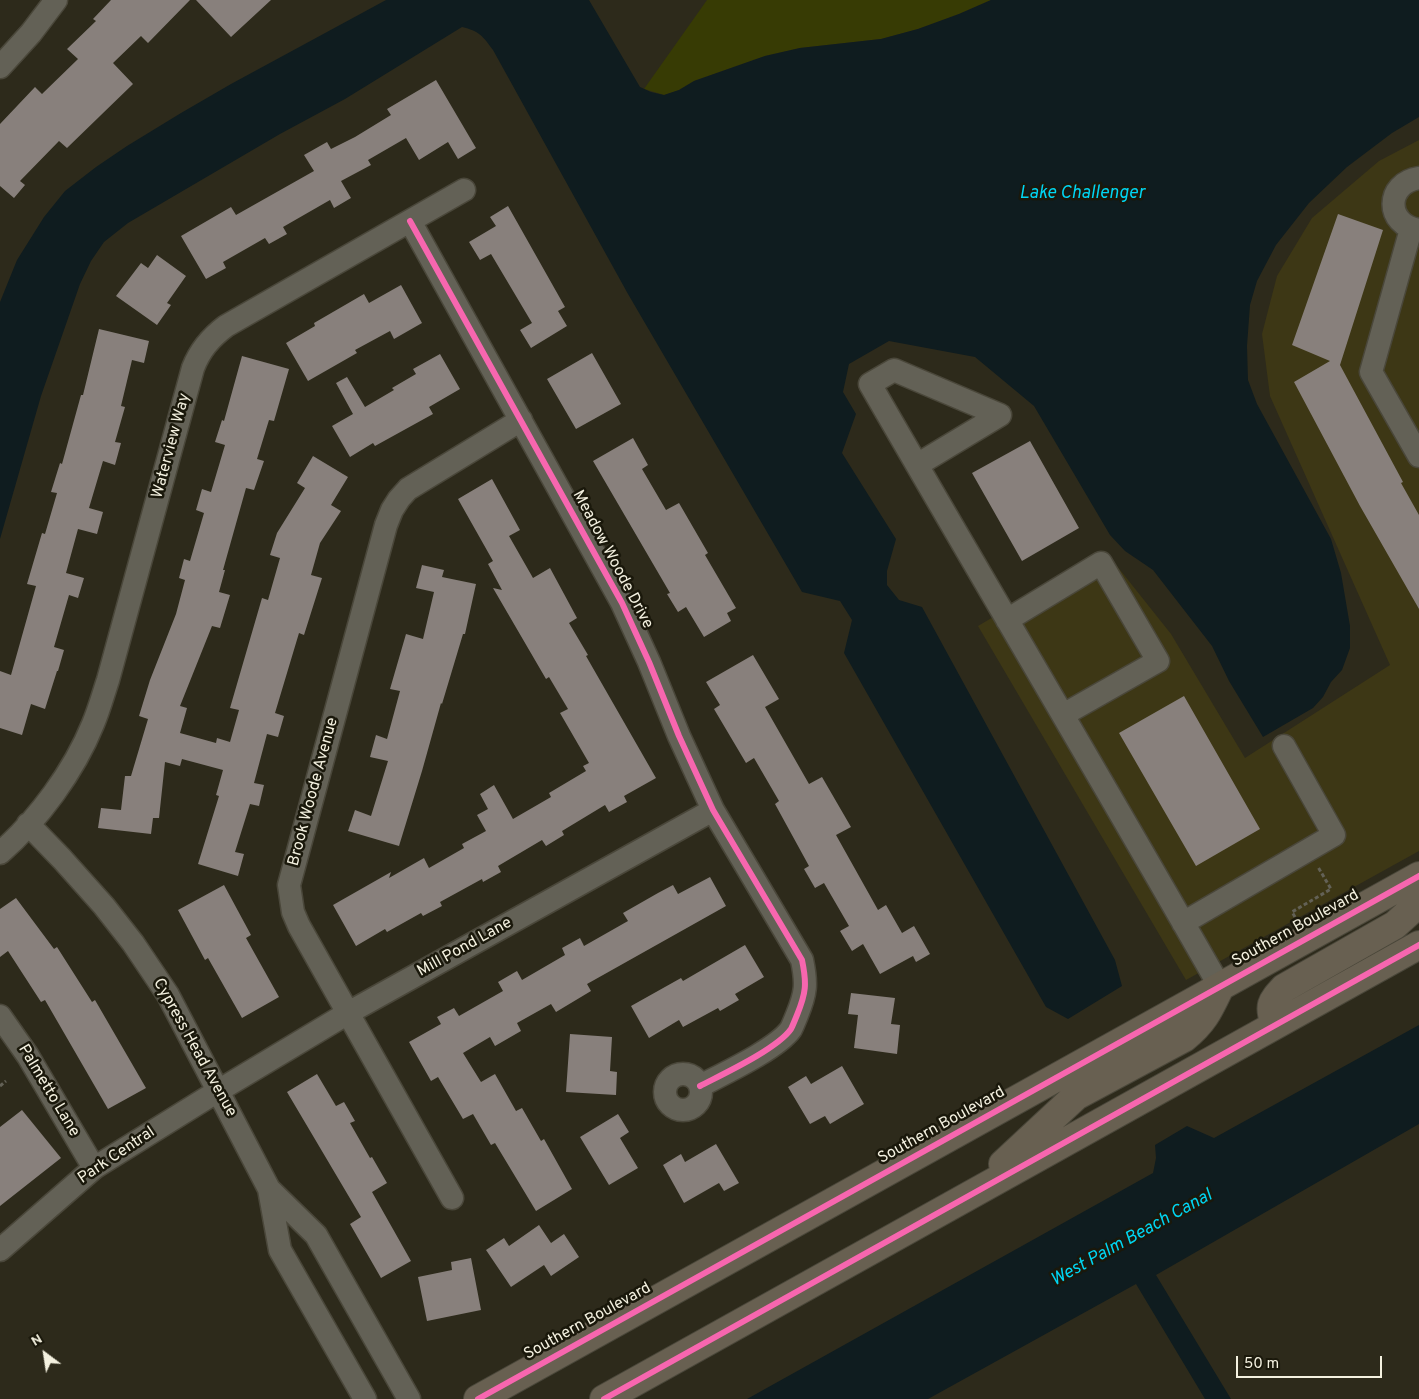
<!DOCTYPE html>
<style>
body{margin:0}
#map{position:relative;width:1419px;height:1399px;overflow:hidden;background:#2d2a1b;font-family:Overpass,sans-serif}
canvas{display:block}
.north{position:absolute;left:20px;top:1329px;width:50px;height:50px;-webkit-text-stroke:4px #1a180b;paint-order:stroke;rotate:329deg;font-size:14px;font-weight:700;line-height:20px;text-align:center;color:#f4f1e0}
.north::after{content:'';display:block;margin:auto;width:18px;height:22px;background:#f4f1e0;clip-path:polygon(50% 0,100% 100%,50% 72%,0 100%)}
.scale{position:absolute;left:1236px;top:1356px;width:146px;height:22px;box-sizing:border-box;border:2px solid #f4f1e0;border-top:0;padding-left:6px;font-size:15px;line-height:18px;white-space:nowrap;color:#f4f1e0;-webkit-text-stroke:4px #1a180b;paint-order:stroke}
</style>
<div id="map">
<canvas width="1419" height="1399"></canvas>
<div class="north">N</div>
<div class="scale">50 m</div>
</div>
<script>
const context = document.querySelector('canvas').getContext('2d');
context.lineJoin = 'round';
function paint(path, color) {
  context.fillStyle = color;
  context.fill(path, 'evenodd');
}
function trace(path, color, width, dash) {
  context.strokeStyle = color;
  context.lineWidth = width;
  context.lineCap = dash ? 'butt' : 'round';
  context.setLineDash(dash || []);
  context.stroke(path);
}
function drawText(font, color, halo, rows, align = 'center') {
  context.font = font + ' Overpass,sans-serif';
  context.lineWidth = 5;
  context.setLineDash([]);
  context.textBaseline = 'middle';
  context.strokeStyle = halo;
  context.fillStyle = color;
  for (const [text, x, y, turn = 0] of rows) {
    context.save();
    context.translate(x, y);
    context.rotate((+turn || 0) * Math.PI / 180);
    context.textAlign = isNaN(turn) ? turn : align;
    if (halo) context.strokeText(text, 0, 0);
    context.fillText(text, 0, 0);
    context.restore();
  }
}
paint(new Path2D(`
 M 1419,140 L 1419,851 L 1186,980 L 978,626 L 1105,551 L 1171,634 L 1245,758 L 1390,665 L 1270,396 L 1262,334 L 1277,276 L 1312,218 L 1379,161 Z`), '#3d3715');
paint(new Path2D(`
 M 707,0 L 991,0 L 959,14 L 918,29 L 881,39 L 800,48 L 765,56 L 694,81 L 679,90 L 664,95 L 644,89 Z`), '#373b04');
paint(new Path2D(`
 M 386,0 L 589,0 L 640,87 L 651,92 L 664,95 L 679,90 L 694,81 L 765,56 L 800,48 L 881,39 L 918,29 L 959,14 L 991,0 L 1419,0 L 1419,117 L 1392,133 L 1347,167 L 1309,203 L 1276,245 L 1257,281 L 1250,305 L 1247,346 L 1248,380 L 1257,404 L 1331,539 L 1341,573 L 1350,626 L 1350,648 L 1342,670 L 1331,682 L 1323,697 L 1313,708 L 1263,737 L 1229,681 L 1212,646 L 1153,570 L 1125,551 L 1110,535 L 1034,406 L 975,357 L 889,341 L 849,364 L 843,392 L 856,414 L 842,453 L 896,539 L 887,571 L 887,585 L 899,600 L 922,607 L 1115,960 L 1122,986 L 1068,1019 L 1046,1007 L 844,653 L 852,620 L 840,601 L 802,592 L 628,294 L 493,50 C 483,36 479,31 462,27 L 345,99 L 280,134 L 128,223 L 104,242 L 91,261 L 80,284 L 41,396 L 0,539 L 0,302 L 17,260 L 44,217 L 65,191 L 96,167 L 127,146 L 181,113 L 231,84 Z
 M 1419,1025 L 1419,1124 L 1156,1275 L 1231,1399 L 1205,1399 L 1136,1284 L 928,1399 L 747,1399 L 1153,1173 L 1156,1158 L 1155,1145 L 1187,1126 L 1214,1138 Z`), '#0f1c1f');
paint(new Path2D(`
 M 111,0 L 190,0 L 148,43 L 141,36 L 113,63 L 133,84 L 67,148 L 59,141 L 20,181 L 25,185 L 14,198 L 0,186 L 0,124 L 35,87 L 42,94 L 78,59 L 67,49 L 96,21 L 93,19 Z
 M 196,0 L 271,0 L 231,37 Z
 M 436,80 L 476,148 L 458,159 L 448,142 L 419,160 L 406,138 L 368,160 L 371,165 L 341,181 L 351,198 L 334,208 L 330,200 L 283,227 L 287,234 L 269,244 L 265,238 L 223,262 L 226,268 L 206,279 L 181,236 L 231,207 L 236,215 L 314,171 L 304,155 L 327,142 L 331,149 L 355,137 L 391,115 L 387,109 Z
 M 508,206 L 565,307 L 558,311 L 567,326 L 531,348 L 520,330 L 532,323 L 491,254 L 480,260 L 469,242 L 496,226 L 490,217 Z
 M 1338,214 L 1383,230 L 1340,365 L 1403,482 L 1401,483 L 1419,515 L 1419,609 L 1360,506 L 1294,382 L 1330,361 L 1292,345 Z
 M 157,255 L 186,276 L 167,303 L 171,305 L 157,325 L 116,296 L 141,263 L 148,268 Z
 M 401,285 L 422,323 L 394,339 L 390,331 L 355,350 L 357,353 L 308,381 L 286,343 L 315,326 L 314,323 L 364,294 L 369,303 Z
 M 99,329 L 149,341 L 144,363 L 132,360 L 121,406 L 125,407 L 115,442 L 121,443 L 115,465 L 103,461 L 89,508 L 103,512 L 97,534 L 78,529 L 66,573 L 84,578 L 78,598 L 69,595 L 54,647 L 64,650 L 58,671 L 57,671 L 45,709 L 31,704 L 22,735 L 0,728 L 0,671 L 11,675 L 36,586 L 27,584 L 42,533 L 45,534 L 57,493 L 51,492 L 60,463 L 62,464 L 81,395 L 83,395 Z
 M 592,353 L 621,404 L 576,429 L 547,379 Z
 M 440,354 L 460,389 L 429,407 L 433,414 L 375,446 L 373,443 L 350,457 L 332,426 L 353,414 L 336,383 L 347,377 L 365,407 L 394,390 L 392,388 L 416,374 L 413,369 Z
 M 242,356 L 289,369 L 274,421 L 269,420 L 257,459 L 264,461 L 254,490 L 246,488 L 223,570 L 225,570 L 219,592 L 230,595 L 220,628 L 212,626 L 180,706 L 187,708 L 180,733 L 216,743 L 217,738 L 230,742 L 239,710 L 230,708 L 262,598 L 268,600 L 280,558 L 270,555 L 277,533 L 305,488 L 297,483 L 313,456 L 348,477 L 331,505 L 341,511 L 320,543 L 311,575 L 322,578 L 304,635 L 299,633 L 275,713 L 284,716 L 278,737 L 267,734 L 254,783 L 264,785 L 259,806 L 250,804 L 235,852 L 244,854 L 238,876 L 198,864 L 219,796 L 216,795 L 223,770 L 182,759 L 180,766 L 165,762 L 159,818 L 153,818 L 151,834 L 98,828 L 101,808 L 121,810 L 125,776 L 131,776 L 148,719 L 139,716 L 150,680 L 176,614 L 185,580 L 179,578 L 184,559 L 190,561 L 204,513 L 196,510 L 202,489 L 211,492 L 225,445 L 215,442 L 222,420 L 224,421 Z
 M 633,438 L 648,465 L 642,469 L 666,510 L 679,503 L 708,553 L 705,555 L 736,608 L 727,613 L 731,621 L 704,637 L 686,607 L 678,612 L 667,594 L 670,593 L 593,461 Z
 M 1030,441 L 1079,528 L 1022,561 L 972,473 Z
 M 492,479 L 520,530 L 509,536 L 533,578 L 550,568 L 577,618 L 569,623 L 588,655 L 586,656 L 656,778 L 624,796 L 627,802 L 609,812 L 605,805 L 562,831 L 564,835 L 546,846 L 542,840 L 498,866 L 501,872 L 483,882 L 482,879 L 440,902 L 442,906 L 423,916 L 421,913 L 387,932 L 385,929 L 356,946 L 333,905 L 391,872 L 389,878 L 424,858 L 429,868 L 464,848 L 462,844 L 486,831 L 477,815 L 488,809 L 480,794 L 494,785 L 513,819 L 551,797 L 549,793 L 586,771 L 583,766 L 589,763 L 560,713 L 568,709 L 549,677 L 546,679 L 493,588 L 502,590 L 488,564 L 493,561 L 458,499 Z
 M 422,565 L 444,570 L 442,577 L 476,584 L 465,634 L 463,634 L 442,704 L 441,703 L 422,771 L 399,846 L 348,831 L 355,810 L 371,816 L 388,761 L 370,757 L 376,735 L 387,739 L 400,691 L 390,689 L 406,634 L 423,639 L 434,592 L 416,588 Z
 M 753,655 L 779,699 L 765,707 L 809,784 L 822,777 L 851,827 L 836,835 L 878,910 L 886,905 L 902,933 L 914,926 L 930,954 L 916,962 L 913,956 L 880,974 L 863,944 L 852,951 L 840,931 L 849,926 L 824,883 L 815,888 L 804,869 L 809,866 L 775,804 L 779,801 L 754,758 L 746,763 L 714,709 L 720,705 L 706,682 Z
 M 1184,696 L 1260,829 L 1196,866 L 1119,733 Z
 M 710,877 L 726,906 L 587,984 L 591,991 L 556,1012 L 551,1004 L 517,1023 L 521,1031 L 495,1046 L 490,1037 L 463,1053 L 481,1082 L 495,1074 L 516,1111 L 522,1108 L 541,1141 L 544,1139 L 572,1189 L 536,1211 L 495,1143 L 491,1145 L 473,1114 L 463,1119 L 438,1077 L 431,1081 L 409,1042 L 441,1024 L 437,1017 L 454,1008 L 459,1016 L 503,991 L 498,982 L 517,971 L 522,980 L 565,955 L 562,948 L 580,938 L 584,946 L 628,921 L 623,913 L 658,893 L 673,885 L 678,894 Z
 M 224,885 L 251,935 L 246,938 L 279,997 L 242,1018 L 208,958 L 205,960 L 178,910 Z
 M 16,898 L 54,949 L 57,947 L 92,1002 L 95,1000 L 146,1088 L 108,1109 L 45,1000 L 41,1002 L 8,951 L 0,957 L 0,909 Z
 M 745,945 L 764,977 L 735,994 L 739,1000 L 720,1011 L 718,1008 L 683,1027 L 679,1020 L 649,1038 L 631,1006 L 681,978 L 683,981 Z
 M 851,993 L 895,998 L 891,1024 L 900,1025 L 897,1054 L 854,1048 L 858,1015 L 848,1014 Z
 M 570,1034 L 612,1037 L 610,1071 L 617,1072 L 616,1095 L 566,1092 Z
 M 842,1066 L 864,1104 L 830,1124 L 825,1116 L 810,1124 L 788,1087 L 806,1076 L 811,1084 Z
 M 317,1074 L 336,1106 L 344,1102 L 355,1121 L 350,1123 L 370,1158 L 372,1157 L 387,1183 L 372,1192 L 411,1261 L 381,1278 L 350,1224 L 361,1217 L 287,1092 Z
 M 22,1110 L 61,1158 L 0,1206 L 0,1127 Z
 M 618,1114 L 629,1132 L 620,1138 L 638,1168 L 609,1185 L 580,1137 Z
 M 716,1144 L 739,1183 L 724,1191 L 719,1183 L 684,1203 L 663,1165 L 681,1154 L 685,1162 Z
 M 539,1225 L 551,1243 L 564,1234 L 579,1257 L 551,1276 L 544,1265 L 511,1287 L 486,1250 L 504,1238 L 509,1246 Z
 M 471,1258 L 481,1310 L 427,1321 L 418,1277 L 452,1270 L 451,1262 Z`), '#88807c');
const minor = new Path2D(`
 M 0,67 L 31,33 L 56,0
 M 1419,178 C 1385,183 1385,225 1419,230
 M 410,221 L 622,603 L 649,662 L 679,736 L 713,810 L 802,960 C 807,984 806,993 797,1015 C 795,1020 793,1025 791,1029 C 777,1049 723,1074 700,1086
 M 1411,229 L 1371,372 L 1419,456
 M 917,465 L 1000,415 L 894,370 L 870,384 C 986,585 1105,785 1220,987
 M 1007,620 L 1101,563 L 1158,661 L 1063,715
 M 28,824 L 62,859 L 104,906 L 133,943 L 168,995 L 269,1189 L 280,1250 L 365,1399
 M 0,853 C 38,820 74,771 93,724 C 99,710 103,695 108,680 L 193,368 C 200,350 210,338 226,326 L 464,190
 M 1183,923 L 1334,835 L 1284,746
 M 0,1016 L 28,1056 L 94,1168
 M665 1092a18 18 0 1 1 36 0a18 18 0 1 1-36 0Z
 M 269,1189 L 316,1235 L 409,1399
 M 452,1198 L 299,926 L 293,912 L 289,885 L 386,525 L 392,510 L 399,499 L 408,489 L 521,420
 M 0,1250 L 94,1168 L 218,1091 L 348,1013 L 713,810`);
const highway = new Path2D(`
 M 1275,1024 C 1268,1006 1271,1002 1284,988 L 1395,925 L 1419,903
 M 1003,1164 L 1076,1096 L 1184,1038 C 1204,1022 1209,1010 1220,987
 M 478,1399 L 1419,876
 M 604,1399 L 1419,945`);
trace(minor, '#4a473a', 25);
trace(highway, '#4a473a', 30);
trace(new Path2D(`
 M 1295,917 L 1292,912 L 1331,889 L 1318,867
 M 0,1086 L 6,1081`), '#636156', 3, [4, 2.5]);
trace(minor, '#636156', 22);
trace(highway, '#686051', 28);
trace(new Path2D(`
 M 410,221 L 622,603 L 649,662 L 679,736 L 713,810 L 802,960 C 807,984 806,993 797,1015 C 795,1020 793,1025 791,1029 C 777,1049 723,1074 700,1086
 M 478,1399 L 1419,876
 M 604,1399 L 1419,945`), '#f766af', 6);
drawText('16px', '#f4f1e0', '#1a180b', [
 ["Waterview Way",172,446,-75],
 ["Meadow Woode Drive",612,560,62],
 ["Brook Woode Avenue",314,792,-75],
 ["Southern Boulevard",1296,929,-29],
 ["Mill Pond Lane",465,948,-29],
 ["Cypress Head Avenue",194,1048,61],
 ["Palmetto Lane",48,1091,59],
 ["Southern Boulevard",942,1126,-29],
 ["Park Central",117,1156,-34],
 ["Southern Boulevard",588,1322,-29]
]);
drawText('italic 18px', '#00d5f2', '#1a180b', [
 ["Lake Challenger",1082,194],
 ["West Palm Beach Canal",1132,1239,-29]
]);
</script>
